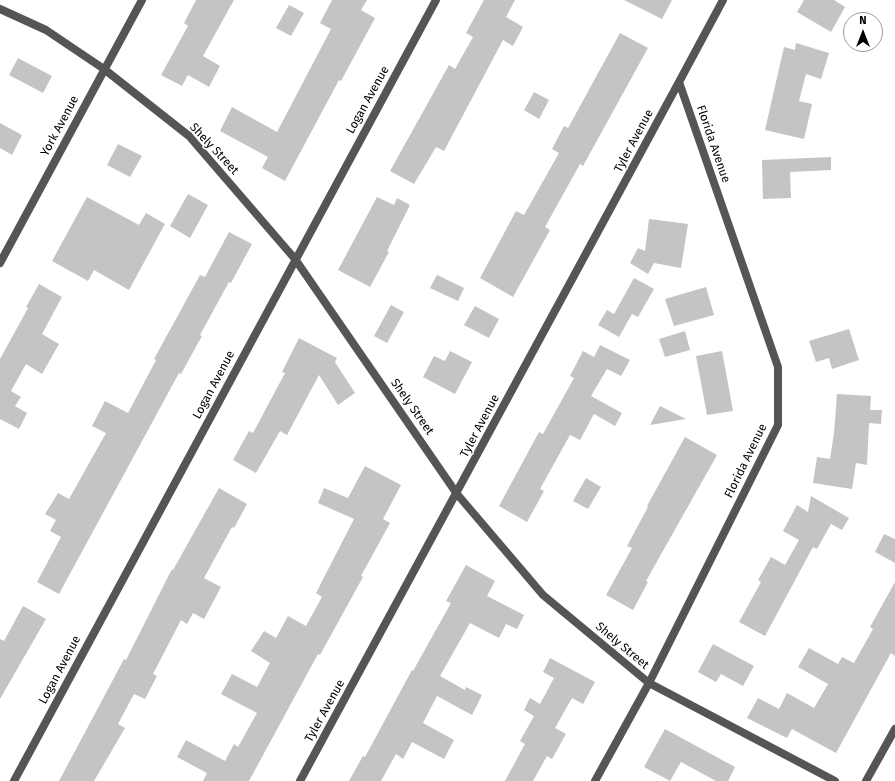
<!DOCTYPE html>
<style>
body{margin:0}
#map{position:relative;width:895px;height:781px;overflow:hidden;background:#fff;font-family:"Fira Sans",sans-serif}
canvas{display:block}
.north{position:absolute;left:843px;top:12px;width:40px;height:40px;box-sizing:border-box;background:#fff;border:1px solid #999;border-radius:50%;rotate:0deg;font-size:11px;font-weight:700;line-height:16px;text-align:center;color:#000}
.north::after{content:'';display:block;margin:auto;width:14px;height:18px;background:#000;clip-path:polygon(50% 0,100% 100%,50% 72%,0 100%)}
</style>
<div id="map">
<canvas width="895" height="781"></canvas>
<div class="north">N</div>
</div>
<script>
const context = document.querySelector('canvas').getContext('2d');
context.lineJoin = 'round';
function paint(path, color) {
  context.fillStyle = color;
  context.fill(path, 'evenodd');
}
function trace(path, color, width, dash) {
  context.strokeStyle = color;
  context.lineWidth = width;
  context.lineCap = dash ? 'butt' : 'round';
  context.setLineDash(dash || []);
  context.stroke(path);
}
function drawText(font, color, halo, rows, align = 'center') {
  context.font = font + ' "Fira Sans",sans-serif';
  context.lineWidth = 3;
  context.setLineDash([]);
  context.textBaseline = 'middle';
  context.strokeStyle = halo;
  context.fillStyle = color;
  for (const [text, x, y, turn = 0] of rows) {
    context.save();
    context.translate(x, y);
    context.rotate((+turn || 0) * Math.PI / 180);
    context.textAlign = isNaN(turn) ? turn : align;
    if (halo) context.strokeText(text, 0, 0);
    context.fillText(text, 0, 0);
    context.restore();
  }
}
paint(new Path2D(`
 M 196,0 L 234,0 L 203,56 L 220,66 L 209,87 L 188,75 L 182,86 L 161,75 L 188,26 L 184,23 Z
 M 332,0 L 367,0 L 361,10 L 375,18 L 341,81 L 339,80 L 285,181 L 262,168 L 268,157 L 220,131 L 232,107 L 277,132 L 331,29 L 320,23 Z
 M 484,0 L 515,0 L 506,17 L 523,27 L 513,46 L 503,40 L 444,151 L 436,147 L 414,184 L 390,171 L 449,65 L 455,69 L 473,37 L 466,33 Z
 M 624,0 L 672,0 L 662,19 Z
 M 804,0 L 834,0 L 845,7 L 831,32 L 797,12 Z
 M 289,5 L 304,13 L 291,36 L 276,28 Z
 M 620,33 L 648,48 L 583,166 L 580,164 L 545,227 L 550,230 L 513,297 L 480,278 L 516,211 L 524,215 L 559,153 L 552,149 L 564,126 L 568,128 Z
 M 796,43 L 829,53 L 821,79 L 806,74 L 799,101 L 812,104 L 804,139 L 765,130 L 784,47 L 795,50 Z
 M 18,58 L 52,76 L 43,93 L 9,75 Z
 M 534,92 L 549,100 L 539,119 L 524,110 Z
 M 0,123 L 22,135 L 12,155 L 0,148 Z
 M 118,144 L 142,156 L 130,177 L 107,165 Z
 M 831,157 L 831,170 L 790,172 L 791,198 L 763,199 L 762,160 Z
 M 188,194 L 208,205 L 190,238 L 170,226 Z
 M 87,197 L 139,225 L 146,213 L 165,224 L 129,290 L 94,270 L 88,281 L 52,261 Z
 M 377,197 L 394,205 L 397,198 L 410,205 L 387,251 L 389,252 L 370,287 L 338,270 Z
 M 649,219 L 688,224 L 681,268 L 654,263 L 648,274 L 630,263 L 638,248 L 645,251 Z
 M 229,232 L 252,244 L 231,283 L 229,282 L 200,335 L 202,336 L 181,374 L 179,373 L 59,594 L 37,582 L 61,537 L 50,531 L 56,520 L 45,514 L 58,493 L 69,499 L 106,433 L 92,426 L 105,401 L 128,413 L 156,360 L 154,359 L 200,275 L 205,277 Z
 M 437,275 L 464,288 L 458,301 L 430,288 Z
 M 634,278 L 654,289 L 638,317 L 632,314 L 619,337 L 598,325 L 607,310 L 614,314 Z
 M 39,284 L 62,297 L 42,334 L 59,344 L 42,374 L 26,364 L 11,391 L 21,397 L 15,406 L 27,413 L 19,429 L 0,419 L 0,359 L 28,308 L 26,307 Z
 M 706,287 L 714,315 L 674,326 L 665,299 Z
 M 391,305 L 404,312 L 387,343 L 374,336 Z
 M 475,306 L 499,319 L 489,338 L 464,325 Z
 M 849,329 L 859,360 L 832,369 L 829,358 L 816,362 L 809,341 Z
 M 685,331 L 690,350 L 665,357 L 659,339 Z
 M 299,338 L 337,358 L 335,362 L 355,393 L 338,405 L 319,375 L 287,435 L 280,431 L 256,473 L 233,460 L 249,431 L 253,433 L 285,373 L 282,372 Z
 M 600,345 L 630,360 L 621,376 L 607,369 L 591,396 L 622,413 L 615,426 L 594,414 L 580,440 L 570,435 L 540,489 L 544,491 L 527,522 L 499,506 L 539,432 L 543,434 L 574,378 L 570,376 L 583,351 L 594,357 Z
 M 450,351 L 472,362 L 455,394 L 423,377 L 434,356 L 445,361 Z
 M 722,351 L 733,411 L 707,415 L 696,356 Z
 M 837,394 L 871,396 L 870,410 L 882,410 L 881,424 L 869,423 L 867,465 L 856,463 L 852,489 L 813,483 L 817,457 L 830,459 L 834,433 Z
 M 660,406 L 686,419 L 650,425 Z
 M 685,437 L 717,455 L 646,581 L 648,582 L 633,610 L 606,595 L 632,548 L 627,546 L 648,507 L 647,506 Z
 M 365,466 L 401,485 L 383,519 L 390,523 L 361,576 L 363,577 L 320,655 L 318,654 L 249,781 L 203,781 L 207,773 L 177,757 L 186,740 L 225,761 L 234,744 L 238,747 L 257,713 L 221,694 L 232,674 L 257,687 L 270,663 L 251,651 L 264,631 L 276,638 L 288,616 L 306,626 L 322,597 L 316,593 L 354,519 L 318,503 L 324,488 L 348,498 Z
 M 586,478 L 601,487 L 588,509 L 573,501 Z
 M 219,488 L 247,504 L 234,528 L 232,527 L 204,578 L 221,587 L 204,619 L 193,613 L 187,624 L 181,620 L 153,674 L 157,676 L 145,699 L 134,694 L 118,724 L 125,728 L 94,781 L 59,781 L 124,659 L 126,660 L 172,569 L 173,570 Z
 M 811,496 L 849,518 L 842,530 L 831,524 L 817,549 L 813,547 L 765,636 L 739,622 L 761,582 L 758,580 L 771,557 L 785,565 L 799,540 L 783,531 L 797,505 L 808,512 Z
 M 884,534 L 895,539 L 895,563 L 875,552 Z
 M 466,565 L 495,581 L 487,596 L 524,615 L 517,629 L 506,624 L 499,638 L 470,623 L 440,676 L 465,690 L 466,687 L 482,695 L 472,715 L 437,696 L 423,723 L 454,740 L 444,759 L 412,742 L 403,759 L 396,754 L 381,781 L 349,781 L 363,756 L 365,757 L 412,670 L 413,671 L 451,603 L 446,601 Z
 M 895,582 L 895,656 L 891,653 L 836,753 L 792,729 L 787,738 L 747,718 L 758,698 L 779,709 L 787,693 L 814,708 L 828,684 L 798,667 L 809,648 L 838,664 L 842,657 L 854,663 L 873,629 L 870,627 Z
 M 23,606 L 46,619 L 0,699 L 0,639 L 4,641 Z
 M 713,644 L 754,666 L 743,686 L 721,674 L 716,682 L 698,672 Z
 M 550,658 L 595,682 L 583,704 L 572,698 L 555,728 L 566,734 L 552,759 L 547,756 L 533,781 L 505,781 L 525,744 L 520,741 L 534,716 L 524,710 L 530,698 L 540,704 L 554,678 L 543,672 Z
 M 665,729 L 735,767 L 728,781 L 716,781 L 681,762 L 670,781 L 644,767 Z`), '#c4c4c4');
trace(new Path2D(`
 M 0,9 L 46,30 L 104,69 L 189,136 L 295,259 L 457,494 L 543,595 L 649,683 L 835,781
 M 0,263 L 142,0
 M 14,781 L 436,0
 M 300,781 L 679,82
 M 595,781 L 649,683 L 778,425 L 778,367 L 679,82 L 723,0`), '#555', 8);
trace(new Path2D(`
 M 866,781 L 895,729`), '#555', 8);
drawText('12px', '#000', '#fff', [
 ["Logan Avenue",368,100,-61],
 ["York Avenue",60,126,-62],
 ["Tyler Avenue",634,141,-62],
 ["Florida Avenue",713,144,71],
 ["Shely Street",214,149,47],
 ["Logan Avenue",214,385,-62],
 ["Shely Street",412,407,55],
 ["Tyler Avenue",480,426,-62],
 ["Florida Avenue",746,461,-64],
 ["Shely Street",622,646,40],
 ["Logan Avenue",60,670,-62],
 ["Tyler Avenue",325,711,-61]
]);
</script>
